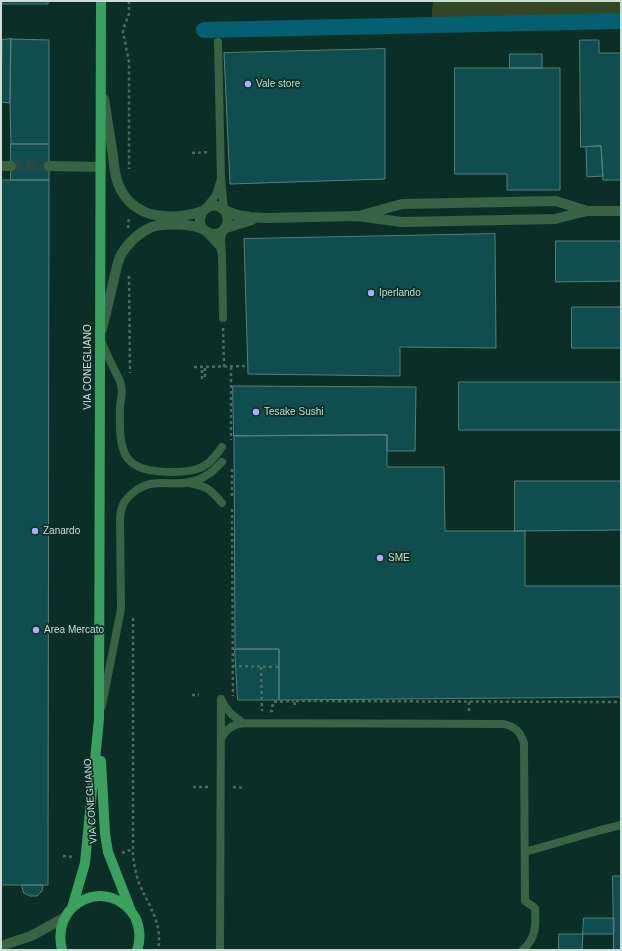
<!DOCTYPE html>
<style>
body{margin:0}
#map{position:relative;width:622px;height:951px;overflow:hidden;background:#0a2f26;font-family:Arial,sans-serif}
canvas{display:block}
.frame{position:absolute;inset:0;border:2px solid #cbded8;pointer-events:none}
</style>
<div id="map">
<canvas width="622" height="951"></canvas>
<div class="frame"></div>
</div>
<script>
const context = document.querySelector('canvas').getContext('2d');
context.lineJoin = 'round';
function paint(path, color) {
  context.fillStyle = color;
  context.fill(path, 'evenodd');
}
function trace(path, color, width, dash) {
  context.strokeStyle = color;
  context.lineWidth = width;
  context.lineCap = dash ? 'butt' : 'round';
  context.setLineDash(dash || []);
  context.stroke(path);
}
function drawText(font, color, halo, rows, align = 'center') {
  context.font = font + ' Arial,sans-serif';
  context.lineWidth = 3.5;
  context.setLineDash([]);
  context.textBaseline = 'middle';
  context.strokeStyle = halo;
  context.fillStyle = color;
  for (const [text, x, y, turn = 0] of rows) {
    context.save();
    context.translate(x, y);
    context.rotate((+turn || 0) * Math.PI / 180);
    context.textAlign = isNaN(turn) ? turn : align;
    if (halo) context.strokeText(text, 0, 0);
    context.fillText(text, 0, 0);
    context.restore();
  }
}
paint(new Path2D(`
 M 433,1 L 621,1 L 621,20 L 431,23 Z`), '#354624');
trace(new Path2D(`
 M 204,30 L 621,21`), '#045f70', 16);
const building = new Path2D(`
 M 1,1 L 48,1 L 48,4 L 1,4 Z
 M 11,39 L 10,103 L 1,102 L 2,40 Z
 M 11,39 L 49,40 L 49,144 L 11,144 L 10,103 Z
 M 580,40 L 599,40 L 599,53 L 621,53 L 621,180 L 603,180 L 601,146 L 581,147 Z
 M 385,49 L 385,179 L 230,184 L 224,53 Z
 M 510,54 L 542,54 L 542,68 L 510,68 Z
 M 455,68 L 560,68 L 560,190 L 507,190 L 507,174 L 455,174 Z
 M 11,144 L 49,144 L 49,180 L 11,180 Z
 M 601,146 L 603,176 L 587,177 L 586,147 Z
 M 1,180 L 49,180 L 48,885 L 1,885 Z
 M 495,234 L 496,348 L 400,347 L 400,376 L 248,374 L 244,239 Z
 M 556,241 L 621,241 L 621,281 L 556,282 Z
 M 572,307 L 621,307 L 621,348 L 572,348 Z
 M 459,382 L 621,382 L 621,430 L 459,430 Z
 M 233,386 L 416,387 L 415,451 L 387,451 L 387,435 L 234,436 Z
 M 387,435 L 387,467 L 444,467 L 445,531 L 525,531 L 525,586 L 621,586 L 621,697 L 279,700 L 279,649 L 235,649 L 234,436 Z
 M 515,481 L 621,481 L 621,530 L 515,531 Z
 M 235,649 L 279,649 L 279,700 L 238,700 Z
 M 613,876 L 621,876 L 621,950 L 614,950 Z
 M 22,885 L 43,885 L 42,891 L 37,896 L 30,896 L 24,893 Z
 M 584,918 L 614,918 L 614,934 L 583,934 Z
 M 559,934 L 583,934 L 582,950 L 559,950 Z`);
paint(building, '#104d4d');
trace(building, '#577f7f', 1);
trace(new Path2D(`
 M 11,166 L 49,166`), '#274941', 10, [10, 5]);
trace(new Path2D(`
 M 129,1 L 129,14 L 124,27 L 123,32 L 129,62 L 129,169
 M 192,153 L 210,152
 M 128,228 L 129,217
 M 129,276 L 130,373
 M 223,328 L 224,367
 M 194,367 L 248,366
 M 231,367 L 231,440
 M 202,370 L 202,378 L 205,378 L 205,367
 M 232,469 L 232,496
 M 232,509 L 233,696
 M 133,618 L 133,855 C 134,865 136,874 139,883 C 149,907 163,923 158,950
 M 233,666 L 278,667
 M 261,667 L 262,711
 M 192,695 L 199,695
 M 469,702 L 469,713
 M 295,705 L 294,701 L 621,702
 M 270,711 L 272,711 L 273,702 L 294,701
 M 193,787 L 210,787
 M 233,787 L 244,788
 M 122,853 L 133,849
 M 63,856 L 74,857`), '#4c6b63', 2.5, [3, 3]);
trace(new Path2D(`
 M 218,42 L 221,179
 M 206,208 L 216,195 L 221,179 L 224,210
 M 206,232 L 220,247 L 222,255 L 221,239 L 223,231
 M 222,255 L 223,318
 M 101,340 C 105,351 110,361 115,371 C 117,375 120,380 121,385 C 123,391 121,400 120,406 C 119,454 121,472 174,472 C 198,472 209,467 222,447
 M 190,483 C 208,487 210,489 222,503
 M 222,701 C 227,711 233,716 243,723
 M 102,706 L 121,609 L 120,518 C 121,506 124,500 134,492 C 155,475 175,489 197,480 C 207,477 214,470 222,462
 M 221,739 C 226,729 232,725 243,723 L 504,724 C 515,727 520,731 524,743 L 525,901 L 535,908 C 536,925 536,938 523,950
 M 525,852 L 601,830 L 621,825
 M 220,950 L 221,699`), '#386445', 8);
trace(new Path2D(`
 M 104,99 C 107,118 110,137 113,156 C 114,166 115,177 119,186 C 134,220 172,221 203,211
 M 1,166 L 11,166
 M 49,166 L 101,167
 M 224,210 L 237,215 L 250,217 L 268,218 L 357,216 L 402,222 L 555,219 L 587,211 L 621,211
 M 362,215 L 402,204 L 556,201 L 587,211
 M 226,228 L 252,220
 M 102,329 C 106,312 110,295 114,279 C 116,271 117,262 121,255 C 127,244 139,232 152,227 C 164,223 189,224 200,228 C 205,229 207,234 213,234 C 226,235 232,219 224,210 C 212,198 194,213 202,228`), '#386445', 10);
trace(new Path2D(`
 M 1,946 L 31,936 L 64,918`), '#386445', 10);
trace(new Path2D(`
 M 101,761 L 105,834 L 108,852 L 131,911
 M 72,908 L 85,863 L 99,719 L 101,1
 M 62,950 C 50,900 110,876 135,917 C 140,927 141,940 137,950`), '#3ba05f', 10);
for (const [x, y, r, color] of [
 [248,84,4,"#acaffb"],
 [371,293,4,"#acaffb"],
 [256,412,4,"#acaffb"],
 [35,531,4,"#acaffb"],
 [380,558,4,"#acaffb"],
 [36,630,4,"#acaffb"]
]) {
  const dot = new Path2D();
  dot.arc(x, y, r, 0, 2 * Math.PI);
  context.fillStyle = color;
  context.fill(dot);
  trace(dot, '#0a2f26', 1.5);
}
drawText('10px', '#cbded8', '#0a2f26', [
 ["Vale store",256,84],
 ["Iperlando",379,293],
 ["Tesake Sushi",264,412],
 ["Zanardo",43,531],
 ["SME",388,558],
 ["Area Mercato",44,630]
], 'left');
drawText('10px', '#cbded8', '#0a2f26', [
 ["VIA CONEGLIANO",88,367,-90],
 ["VIA CONEGLIANO",91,801,-94]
]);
</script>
